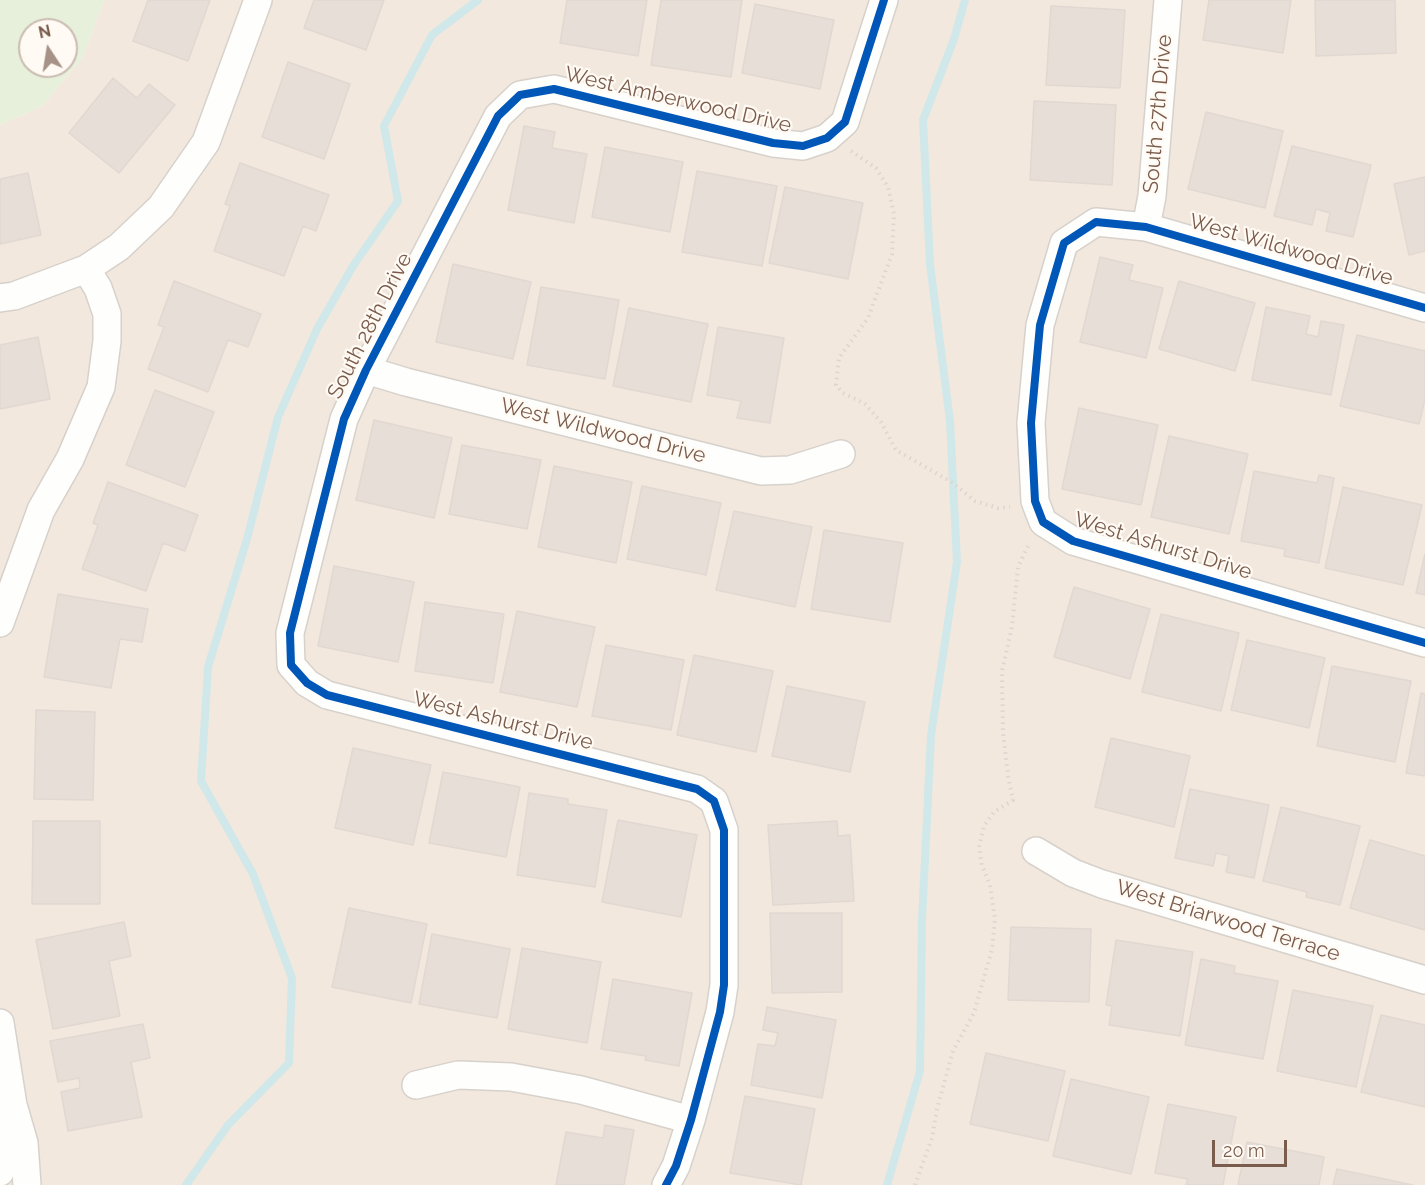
<!DOCTYPE html>
<style>
body{margin:0}
#map{position:relative;width:1425px;height:1185px;overflow:hidden;background:#f9f5f0;font-family:Raleway,sans-serif}
canvas{display:block}
.north{position:absolute;left:18px;top:18px;width:60px;height:60px;box-sizing:border-box;background:#fffaf3;border:2px solid #cabbb1;border-radius:50%;rotate:348deg;font-size:16px;font-weight:700;line-height:24px;text-align:center;color:#7a5c4d}
.north::after{content:'';display:block;margin:auto;width:21px;height:27px;background:#a69286;clip-path:polygon(50% 0,100% 100%,50% 72%,0 100%)}
.scale{position:absolute;left:1212px;top:1140px;width:75px;height:27px;box-sizing:border-box;border:3px solid #7a5c4d;border-top:0;padding-left:8px;font-size:18px;line-height:21px;white-space:nowrap;color:#7a5c4d;-webkit-text-stroke:4px #fffaf3;paint-order:stroke}
</style>
<div id="map">
<canvas width="1425" height="1185"></canvas>
<div class="north">N</div>
<div class="scale">20 m</div>
</div>
<script>
const context = document.querySelector('canvas').getContext('2d');
context.lineJoin = 'round';
function paint(path, color) {
  context.fillStyle = color;
  context.fill(path, 'evenodd');
}
function trace(path, color, width, dash) {
  context.strokeStyle = color;
  context.lineWidth = width;
  context.lineCap = dash ? 'butt' : 'round';
  context.setLineDash(dash || []);
  context.stroke(path);
}
function drawText(font, color, halo, rows, align = 'center') {
  context.font = font + ' Raleway,sans-serif';
  context.lineWidth = 4.5;
  context.setLineDash([]);
  context.textBaseline = 'middle';
  context.strokeStyle = halo;
  context.fillStyle = color;
  for (const [text, x, y, turn = 0] of rows) {
    context.save();
    context.translate(x, y);
    context.rotate((+turn || 0) * Math.PI / 180);
    context.textAlign = isNaN(turn) ? turn : align;
    if (halo) context.strokeText(text, 0, 0);
    context.fillText(text, 0, 0);
    context.restore();
  }
}
paint(new Path2D(`
 M 104,0 L 1425,0 L 1425,1185 L 0,1185 L 0,125 L 42,106 L 83,57 Z`), '#f2e8de');
paint(new Path2D(`
 M 0,0 L 104,0 L 83,57 L 42,106 L 0,125 ZM 30,30 L 66,30 L 66,66 L 30,66 Z`), '#e7f0db');
trace(new Path2D(`
 M 186,1185 L 228,1125 L 289,1063 L 292,978 L 253,874 L 201,781 L 208,667 L 247,539 L 278,417 L 317,329 L 353,266 L 398,201 L 384,126 L 432,35 L 478,0
 M 887,1185 L 920,1071 L 922,920 L 931,735 L 957,562 L 950,421 L 930,264 L 923,120 L 954,39 L 965,0`), '#d0e8ea', 8);
const building = new Path2D(`
 M 148,0 L 210,0 L 188,61 L 133,41 Z
 M 314,0 L 384,0 L 366,50 L 304,28 Z
 M 567,0 L 647,0 L 638,56 L 560,43 Z
 M 661,0 L 742,0 L 731,77 L 651,65 Z
 M 1209,0 L 1291,0 L 1283,53 L 1203,40 Z
 M 1315,0 L 1395,0 L 1396,53 L 1316,56 Z
 M 755,4 L 834,20 L 820,89 L 742,73 Z
 M 1051,6 L 1125,10 L 1120,88 L 1046,85 Z
 M 288,62 L 350,84 L 324,159 L 262,137 Z
 M 113,78 L 137,98 L 149,84 L 175,105 L 119,173 L 69,133 Z
 M 1034,101 L 1116,105 L 1112,185 L 1030,180 Z
 M 1206,112 L 1283,131 L 1265,208 L 1188,189 Z
 M 524,126 L 555,132 L 552,148 L 587,154 L 574,223 L 508,210 Z
 M 1292,146 L 1371,165 L 1353,237 L 1326,231 L 1330,213 L 1316,209 L 1312,225 L 1274,216 Z
 M 605,147 L 683,162 L 670,232 L 592,217 Z
 M 240,163 L 329,195 L 316,231 L 303,226 L 284,276 L 214,251 L 230,206 L 225,204 Z
 M 697,171 L 777,186 L 762,266 L 682,252 Z
 M 28,173 L 41,235 L 0,244 L 0,179 Z
 M 1425,177 L 1425,251 L 1409,255 L 1394,184 Z
 M 785,187 L 863,203 L 848,279 L 769,263 Z
 M 1100,257 L 1133,265 L 1129,280 L 1163,288 L 1146,358 L 1080,342 Z
 M 453,264 L 531,282 L 513,359 L 436,342 Z
 M 174,281 L 261,314 L 248,347 L 228,340 L 208,392 L 148,369 L 164,327 L 158,325 Z
 M 1179,281 L 1255,303 L 1235,371 L 1159,349 Z
 M 541,287 L 619,300 L 605,379 L 527,365 Z
 M 1266,307 L 1310,316 L 1306,334 L 1318,337 L 1321,321 L 1344,325 L 1331,395 L 1252,380 Z
 M 629,308 L 708,324 L 691,402 L 613,386 Z
 M 718,327 L 784,338 L 770,423 L 737,418 L 741,401 L 707,395 Z
 M 1357,335 L 1425,351 L 1425,400 L 1419,424 L 1340,406 Z
 M 38,337 L 50,399 L 0,409 L 0,345 Z
 M 155,390 L 214,412 L 185,487 L 126,465 Z
 M 1079,408 L 1158,425 L 1141,505 L 1062,489 Z
 M 374,420 L 452,438 L 434,518 L 356,500 Z
 M 1169,436 L 1248,454 L 1229,534 L 1151,517 Z
 M 462,445 L 541,460 L 527,529 L 449,514 Z
 M 554,466 L 632,482 L 616,563 L 538,547 Z
 M 1254,471 L 1317,483 L 1319,475 L 1334,478 L 1319,563 L 1284,556 L 1285,549 L 1241,541 Z
 M 108,482 L 198,515 L 185,551 L 163,543 L 146,591 L 82,569 L 98,525 L 93,523 Z
 M 642,486 L 721,503 L 706,575 L 627,559 Z
 M 1343,487 L 1422,505 L 1403,585 L 1325,568 Z
 M 734,511 L 812,527 L 795,607 L 716,590 Z
 M 824,530 L 903,543 L 890,622 L 811,609 Z
 M 1425,554 L 1425,595 L 1416,593 Z
 M 334,566 L 414,582 L 398,662 L 318,646 Z
 M 1074,587 L 1150,609 L 1130,679 L 1054,657 Z
 M 58,594 L 148,609 L 142,642 L 120,639 L 111,688 L 44,677 Z
 M 425,602 L 504,614 L 493,683 L 415,671 Z
 M 517,611 L 595,627 L 577,707 L 500,692 Z
 M 1161,614 L 1239,633 L 1221,711 L 1142,692 Z
 M 1247,640 L 1325,658 L 1309,728 L 1231,710 Z
 M 606,645 L 684,660 L 671,730 L 592,716 Z
 M 694,655 L 773,671 L 756,752 L 677,735 Z
 M 1332,666 L 1411,681 L 1395,762 L 1317,746 Z
 M 787,686 L 865,702 L 850,772 L 772,756 Z
 M 1421,693 L 1425,694 L 1425,776 L 1406,773 Z
 M 36,710 L 95,712 L 93,800 L 34,799 Z
 M 1111,738 L 1190,756 L 1174,827 L 1095,807 Z
 M 353,748 L 431,765 L 413,845 L 335,828 Z
 M 443,772 L 520,787 L 506,857 L 429,843 Z
 M 1190,789 L 1269,805 L 1254,878 L 1226,872 L 1229,856 L 1216,853 L 1213,866 L 1175,858 Z
 M 529,793 L 568,799 L 568,804 L 607,810 L 595,887 L 517,875 Z
 M 1281,807 L 1360,826 L 1340,905 L 1306,897 L 1307,892 L 1263,881 Z
 M 618,820 L 697,835 L 681,917 L 602,902 Z
 M 33,821 L 100,821 L 100,904 L 32,904 Z
 M 837,821 L 838,836 L 850,835 L 854,901 L 773,905 L 768,825 Z
 M 1370,840 L 1425,856 L 1425,930 L 1350,908 Z
 M 349,908 L 427,924 L 411,1003 L 332,987 Z
 M 770,913 L 842,913 L 842,992 L 772,993 Z
 M 124,922 L 131,956 L 109,961 L 120,1016 L 53,1029 L 36,940 Z
 M 1011,927 L 1091,929 L 1089,1002 L 1008,1000 Z
 M 432,934 L 510,949 L 497,1018 L 419,1004 Z
 M 1116,940 L 1193,952 L 1180,1036 L 1109,1025 L 1112,1006 L 1106,1005 Z
 M 522,948 L 601,962 L 587,1043 L 508,1029 Z
 M 1201,959 L 1235,966 L 1234,973 L 1278,981 L 1263,1059 L 1185,1045 Z
 M 613,979 L 692,993 L 679,1066 L 645,1060 L 646,1056 L 601,1049 Z
 M 1293,990 L 1373,1006 L 1356,1087 L 1277,1071 Z
 M 767,1007 L 836,1020 L 822,1098 L 751,1085 L 758,1044 L 775,1046 L 778,1033 L 763,1030 Z
 M 1381,1015 L 1425,1025 L 1425,1107 L 1361,1092 Z
 M 143,1024 L 150,1058 L 131,1062 L 142,1117 L 68,1131 L 61,1092 L 80,1088 L 79,1078 L 58,1082 L 50,1041 Z
 M 986,1053 L 1065,1071 L 1048,1141 L 970,1124 Z
 M 1071,1079 L 1149,1097 L 1131,1174 L 1053,1156 Z
 M 745,1096 L 815,1109 L 801,1185 L 730,1173 Z
 M 1168,1104 L 1236,1117 L 1223,1185 L 1186,1185 L 1188,1179 L 1155,1173 Z
 M 605,1125 L 634,1130 L 624,1185 L 556,1185 L 566,1132 L 603,1138 Z
 M 1247,1142 L 1324,1157 L 1319,1185 L 1238,1185 Z
 M 1337,1169 L 1413,1185 L 1333,1185 Z`);
paint(building, '#e6ded7');
trace(building, '#e2d8d2', 1.5);
const minor = new Path2D(`
 M 1146,227 L 1152,196 L 1168,0
 M 0,298 L 14,296 L 86,269 L 119,247 L 161,207 L 206,142 L 258,0
 M 1425,308 L 1146,227 L 1096,222 L 1064,243 L 1040,325 L 1031,423 L 1035,501 L 1043,522 L 1073,541 L 1425,643
 M 366,370 L 406,382 L 761,471 L 790,470 L 841,454
 M 0,623 L 41,510 L 70,459 L 101,387 L 107,341 L 107,314 L 98,288 L 86,269
 M 1036,851 L 1073,873 L 1102,884 L 1425,980
 M 0,1023 L 13,1105 L 24,1143 L 27,1185
 M 416,1085 L 458,1075 L 511,1077 L 581,1090 L 691,1120
 M 0,1172 L 12,1112
 M 666,1185 L 676,1166 L 691,1120 L 720,1012 L 724,985 L 724,830 L 714,801 L 697,789 L 327,695 L 307,683 L 291,665 L 290,633 L 344,419 L 366,370 L 498,116 L 520,95 L 554,89 L 773,143 L 803,146 L 827,138 L 845,122 L 884,0`);
trace(minor, '#d7d1cb', 30);
trace(new Path2D(`
 M 851,151 L 876,168 L 888,187 L 894,214 L 892,254 L 868,318 L 839,358 L 836,385 L 843,393 L 865,404 L 881,422 L 896,450 L 953,483 L 975,501 L 998,508 L 1010,507
 M 915,1185 L 932,1138 L 937,1109 L 953,1051 L 974,1013 L 992,949 L 995,919 L 990,885 L 982,866 L 979,847 L 984,826 L 994,812 L 1013,800 L 1008,776 L 1003,732 L 1002,671 L 1012,627 L 1018,567 L 1030,542`), '#dcd5d0', 4, [1.5, 4.5]);
trace(minor, '#fefefd', 27);
trace(new Path2D(`
 M 1425,308 L 1146,227 L 1096,222 L 1064,243 L 1040,325 L 1031,423 L 1035,501 L 1043,522 L 1073,541 L 1425,643
 M 666,1185 L 676,1166 L 691,1120 L 720,1012 L 724,985 L 724,830 L 714,801 L 697,789 L 327,695 L 307,683 L 291,665 L 290,633 L 344,419 L 366,370 L 498,116 L 520,95 L 554,89 L 773,143 L 803,146 L 827,138 L 845,122 L 884,0`), '#0057b8', 8);
drawText('21px', '#7a5c4d', '#fffaf3', [
 ["West Amberwood Drive",678,100,13],
 ["South 27th Drive",1158,114,-85],
 ["West Wildwood Drive",1291,250,16],
 ["South 28th Drive",370,326,-63],
 ["West Wildwood Drive",603,431,14],
 ["West Ashurst Drive",1163,546,17],
 ["West Ashurst Drive",503,721,14],
 ["West Briarwood Terrace",1228,921,17]
]);
</script>
